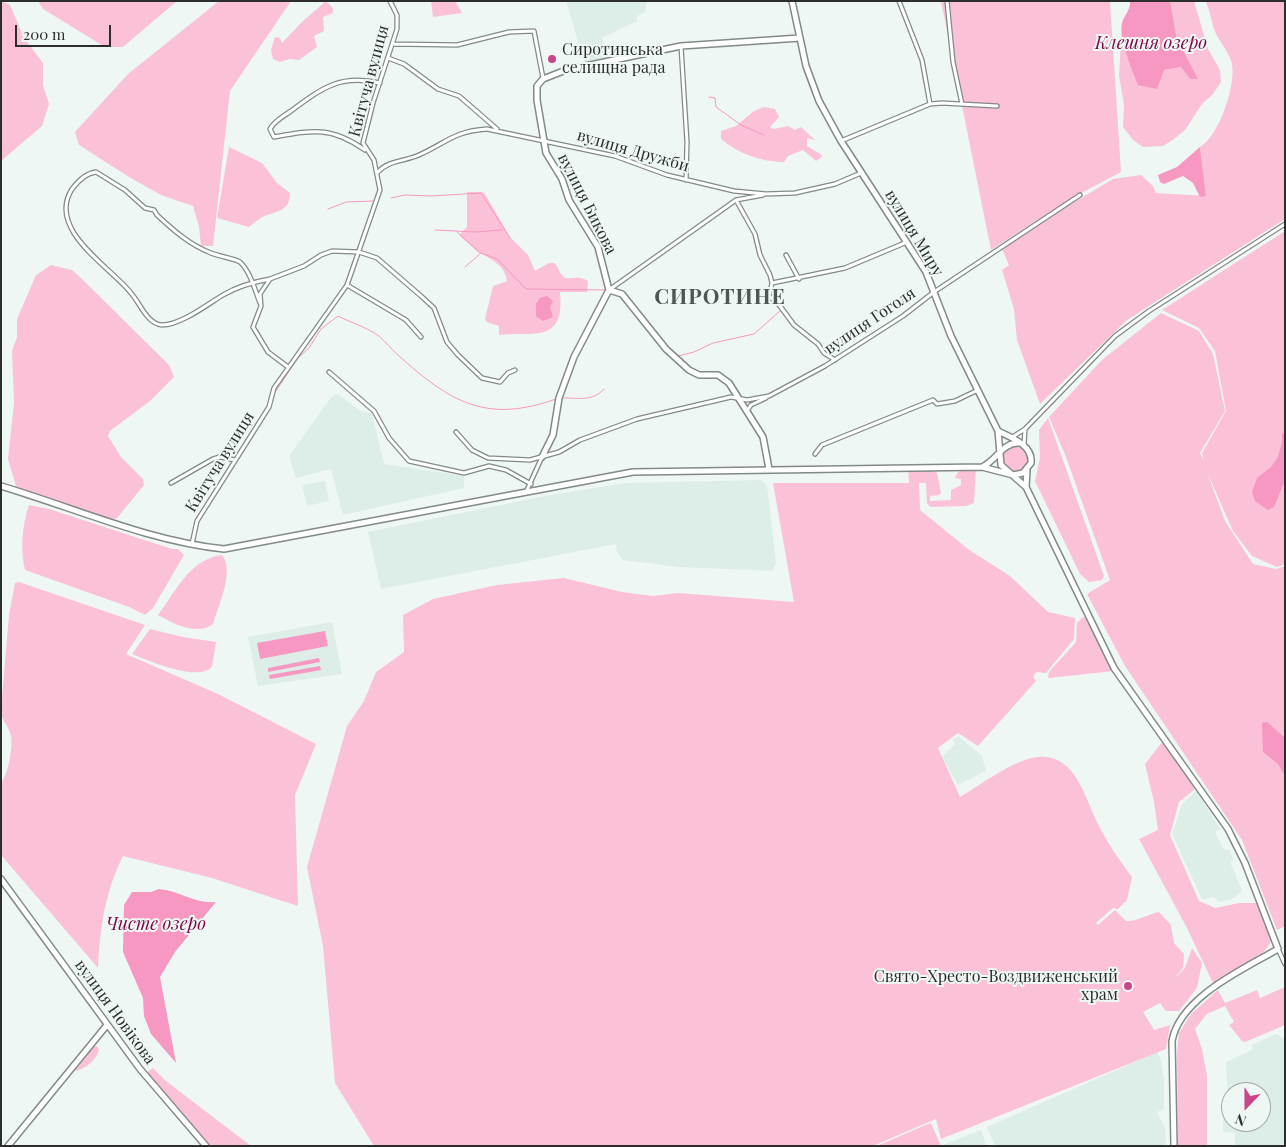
<!DOCTYPE html>
<meta charset="utf-8">
<style>
body{margin:0}
#map{position:relative;width:1286px;height:1147px;overflow:hidden;background:#eff7f4;font-family:"Playfair Display",serif}
canvas{display:block}
.frame{position:absolute;inset:0;border:2px solid #2b2e2d;pointer-events:none}
.north{position:absolute;left:1221px;top:1082px;width:50px;height:50px;box-sizing:border-box;background:#eff7f4;border:1px solid #a1a7a4;border-radius:50%;rotate:202deg;font-size:14px;font-weight:700;line-height:20px;text-align:center;color:#2b2e2d}
.north::after{content:'';display:block;margin:auto;width:18px;height:22px;background:#ca4589;clip-path:polygon(50% 0,100% 100%,50% 72%,0 100%)}
.scale{position:absolute;left:15px;top:25px;width:96px;height:22px;box-sizing:border-box;border:2px solid #2b2e2d;border-top:0;padding-left:6px;font-size:15px;line-height:18px;white-space:nowrap;color:#2b2e2d;-webkit-text-stroke:4px #eff7f4;paint-order:stroke}
</style>
<div id="map">
<canvas width="1286" height="1147"></canvas>
<div class="frame"></div>
<div class="north">N</div>
<div class="scale">200 m</div>
</div>
<script>
const context = document.querySelector('canvas').getContext('2d');
context.lineJoin = 'round';
function paint(path, color) {
  context.fillStyle = color;
  context.fill(path, 'evenodd');
}
function trace(path, color, width, dash) {
  context.strokeStyle = color;
  context.lineWidth = width;
  context.lineCap = dash ? 'butt' : 'round';
  context.setLineDash(dash || []);
  context.stroke(path);
}
function drawText(font, color, halo, rows, align = 'center') {
  context.font = font + ' "Playfair Display",serif';
  context.lineWidth = 4;
  context.setLineDash([]);
  context.textBaseline = 'middle';
  context.strokeStyle = halo;
  context.fillStyle = color;
  for (const [text, x, y, turn = 0] of rows) {
    context.save();
    context.translate(x, y);
    context.rotate((+turn || 0) * Math.PI / 180);
    context.textAlign = isNaN(turn) ? turn : align;
    if (halo) context.strokeText(text, 0, 0);
    context.fillText(text, 0, 0);
    context.restore();
  }
}
paint(new Path2D(`
 M 566,1 L 647,1 L 645,12 L 637,16 L 637,21 L 602,38 L 607,57 L 584,62 Z
 M 338,394 L 359,410 L 372,414 L 384,464 L 464,476 L 464,488 L 343,515 L 331,469 L 296,478 L 289,456 L 332,396 Z
 M 761,480 L 767,485 L 776,564 L 772,571 L 679,567 L 623,560 L 617,552 L 616,544 L 381,589 L 368,532 L 545,496 L 625,483 Z
 M 325,481 L 329,501 L 307,506 L 302,485 Z
 M 332,622 L 342,674 L 258,686 L 248,637 Z
 M 958,736 L 982,756 L 986,771 L 958,785 L 942,757 L 955,744 L 953,740 Z
 M 1196,791 L 1220,829 L 1215,832 L 1224,850 L 1229,850 L 1233,859 L 1230,862 L 1242,891 L 1232,899 L 1219,902 L 1214,897 L 1202,899 L 1172,834 L 1182,804 Z
 M 1276,1034 L 1285,1039 L 1285,1146 L 1235,1146 L 1235,1133 L 1223,1132 L 1224,1098 L 1228,1097 L 1226,1062 L 1252,1050 L 1252,1045 ZM 1231,1092 L 1261,1092 L 1261,1122 L 1231,1122 Z
 M 1157,1052 L 1161,1060 L 1164,1080 L 1164,1109 L 1157,1112 L 1165,1128 L 1166,1146 L 995,1146 L 987,1127 Z
 M 981,1130 L 987,1146 L 945,1146 L 945,1144 Z`), '#ddede8');
paint(new Path2D(`
 M 1,1 L 10,5 L 24,38 L 43,63 L 43,85 L 49,104 L 42,126 L 1,161 Z
 M 38,1 L 177,1 L 123,47 L 105,47 L 43,9 Z
 M 219,1 L 291,1 L 230,91 L 213,246 L 201,246 L 199,227 L 193,206 L 161,195 L 129,177 L 79,145 L 75,132 L 128,74 Z
 M 326,1 L 333,8 L 333,13 L 323,17 L 324,31 L 314,36 L 317,47 L 299,60 L 290,59 L 280,62 L 273,59 L 271,50 L 275,37 L 280,38 L 282,43 L 302,22 Z
 M 431,1 L 455,1 L 462,13 L 433,17 Z
 M 941,1 L 1110,1 L 1121,172 L 1070,199 L 991,250 Z
 M 1170,1 L 1194,1 L 1208,49 L 1220,70 L 1221,82 L 1213,94 L 1202,104 L 1185,130 L 1174,139 L 1163,146 L 1143,147 L 1133,140 L 1123,127 L 1124,105 L 1119,76 L 1122,24 L 1126,49 L 1164,70 L 1181,67 L 1190,79 L 1197,79 L 1177,39 Z
 M 1205,1 L 1285,1 L 1285,219 L 1127,320 L 1040,404 L 1017,340 L 1014,309 L 1002,270 L 1009,265 L 1002,249 L 1044,220 L 1113,179 L 1141,175 L 1153,186 L 1156,193 L 1206,196 L 1200,147 C 1219,136 1236,86 1232,64 C 1230,54 1221,43 1216,34 C 1211,23 1211,11 1205,1 Z
 M 764,107 L 775,109 L 779,117 L 770,127 L 774,129 L 788,126 L 795,130 L 801,127 L 815,140 L 807,138 L 807,146 L 822,155 L 822,157 L 816,161 L 803,150 L 788,156 L 784,162 C 762,162 737,153 721,139 L 721,131 L 736,126 L 754,111 Z
 M 229,147 L 262,163 L 277,183 L 290,193 C 290,212 276,211 262,217 C 258,220 253,224 249,227 L 217,218 Z
 M 467,192 L 482,192 L 485,194 L 510,237 L 528,255 L 535,271 L 549,263 L 554,263 C 559,266 559,274 564,277 C 570,281 578,274 588,281 L 587,292 L 560,292 C 565,345 533,331 499,335 L 499,326 L 487,322 L 485,319 L 493,286 L 507,281 C 505,264 490,259 477,251 C 471,246 465,240 459,235 L 467,227 Z
 M 1285,231 L 1285,564 L 1277,567 L 1252,556 L 1233,531 L 1207,472 L 1225,521 L 1253,564 L 1276,569 L 1285,566 L 1285,926 L 1277,930 L 1242,840 L 1125,666 L 1087,594 L 1110,580 L 1066,457 L 1049,417 L 1102,360 L 1161,313 L 1199,331 L 1213,354 L 1225,411 L 1200,453 L 1204,461 L 1202,453 L 1226,411 L 1215,351 L 1199,328 L 1162,310 Z
 M 51,265 L 72,270 L 82,279 L 169,365 L 174,377 L 150,401 L 110,431 L 108,436 L 121,457 L 143,479 L 144,485 L 117,518 L 104,522 L 24,498 L 16,486 L 8,459 L 14,403 L 12,351 L 17,337 L 17,319 L 36,275 Z
 M 1048,418 L 1104,576 L 1102,580 L 1089,582 L 1080,574 L 1035,481 L 1040,458 L 1039,430 Z
 M1002 459a14 14 0 1 1 28 0a14 14 0 1 1-28 0Z
 M 908,468 L 931,470 L 937,473 L 941,493 L 939,495 L 930,496 L 930,501 L 951,500 L 951,490 L 961,485 L 961,479 L 955,478 C 959,467 967,469 976,468 L 974,503 L 966,506 L 930,507 L 927,503 L 926,483 L 919,483 L 920,510 L 968,549 L 1010,576 L 1048,612 L 1075,618 L 1074,639 L 1046,673 L 1036,672 L 1033,677 L 1036,681 L 978,746 L 958,733 L 938,748 L 960,797 C 981,785 1014,759 1038,757 C 1076,753 1085,799 1099,826 C 1108,844 1120,861 1132,877 L 1127,900 L 1118,909 L 1113,908 L 1096,923 L 1098,925 L 1115,910 L 1126,921 C 1136,922 1148,914 1159,912 L 1171,925 L 1174,943 L 1184,954 L 1183,968 L 1174,979 L 1185,968 L 1192,948 L 1202,963 L 1197,988 L 1179,1011 L 1166,1011 L 1160,1003 L 1143,1012 L 1154,1030 L 1170,1025 L 1166,1049 L 941,1139 L 936,1119 L 873,1146 L 374,1146 L 335,1083 L 323,946 L 307,867 L 347,726 L 364,701 L 376,672 L 404,652 L 403,615 L 433,599 L 497,585 L 564,578 L 622,592 L 653,596 L 678,593 L 794,602 L 773,483 L 909,483 Z
 M 29,505 L 49,509 L 172,549 L 178,549 L 184,555 L 153,608 L 145,615 L 129,607 L 25,570 C 20,548 22,527 29,505 Z
 M 222,555 C 235,570 218,607 213,624 C 197,636 174,624 158,615 C 176,591 190,559 222,555 Z
 M 19,582 L 145,625 L 126,654 L 218,694 L 316,744 L 295,795 L 298,906 L 212,878 L 123,856 C 105,892 100,928 98,968 L 1,855 L 1,783 C 8,775 13,747 11,736 C 9,726 1,720 1,710 L 9,615 L 15,583 Z
 M 1083,617 L 1087,618 L 1114,671 L 1048,678 L 1049,672 L 1076,642 L 1077,623 Z
 M 150,629 L 183,637 L 216,642 L 212,667 C 197,682 149,661 132,654 Z
 M 1163,741 L 1195,789 L 1179,802 L 1170,835 L 1199,901 L 1215,908 L 1239,903 L 1259,903 C 1263,914 1269,926 1271,937 C 1273,955 1228,974 1213,983 L 1187,928 L 1139,839 L 1158,830 L 1154,802 L 1145,764 Z
 M 1285,987 L 1285,1025 L 1245,1042 L 1242,1041 L 1229,1025 L 1234,1022 L 1225,1006 L 1207,1014 L 1195,1029 L 1202,1049 L 1207,1076 L 1207,1146 L 1178,1146 L 1177,1054 L 1179,1033 L 1191,1014 L 1218,990 L 1225,1003 L 1257,990 L 1260,998 Z
 M 97,1046 L 99,1050 C 96,1060 86,1069 75,1071 L 93,1047 Z
 M 153,1068 L 166,1081 L 251,1146 L 211,1146 L 173,1106 L 146,1073 Z
 M 931,1123 L 941,1146 L 877,1146 L 923,1126 Z`), '#fac1d8');
paint(new Path2D(`
 M 1130,1 L 1170,1 L 1177,39 L 1198,79 L 1190,79 L 1181,67 L 1164,70 L 1157,89 L 1138,85 C 1132,70 1119,39 1122,23 C 1124,15 1131,10 1130,1 Z
 M 1200,147 L 1206,196 L 1200,197 L 1193,183 L 1183,176 L 1164,184 L 1160,182 L 1158,175 L 1177,167 Z
 M 547,296 L 553,301 L 550,307 L 553,317 L 543,321 L 536,316 L 536,304 L 540,298 Z
 M 1282,433 L 1285,435 L 1285,480 L 1274,507 L 1268,510 L 1255,501 L 1252,492 L 1257,478 L 1271,467 L 1278,457 L 1282,443 Z
 M 325,631 L 328,646 L 260,659 L 257,643 Z
 M 319,658 L 320,662 L 268,672 L 268,668 Z
 M 320,666 L 321,670 L 270,679 L 269,675 Z
 M 1267,722 L 1285,738 L 1285,776 L 1278,764 L 1263,752 L 1262,723 Z
 M 159,889 C 180,891 195,904 216,902 L 175,952 L 160,977 L 176,1063 L 151,1034 L 144,1016 L 143,998 L 123,952 L 124,905 L 132,892 L 151,892 Z`), '#f698c1');
trace(new Path2D(`
 M 709,97 L 715,98 L 716,107 L 741,125 L 764,135
 M 391,198 L 405,195 L 431,196 L 481,193 L 510,238
 M 328,209 L 346,202 L 373,201
 M 435,230 L 475,232 L 502,230
 M 457,232 L 480,253
 M 465,267 L 481,253 L 497,259 L 526,289 L 605,290
 M 678,356 L 694,352 L 713,343 L 754,334 L 780,311
 M 276,391 L 297,359 L 309,348 L 321,329 L 338,316 C 352,323 366,327 379,336 C 386,342 391,349 398,355 C 450,402 486,424 556,399
 M 560,398 C 576,397 592,403 604,389`), '#f698c1', 1);
const street = new Path2D(`
 M 899,1 L 922,60 L 930,104
 M 947,1 L 953,62 L 962,104
 M 393,44 L 457,45 L 509,32 L 534,31 L 543,78
 M 681,46 L 687,142 L 686,180
 M 388,58 L 404,64 L 438,89 L 459,96 L 497,129
 M 841,141 L 930,104 L 942,103 L 997,106
 M 365,150 C 331,126 313,130 274,137 L 270,129 C 274,121 284,116 291,111 C 322,88 340,74 380,83
 M 377,173 C 388,160 403,162 419,155 C 446,143 454,131 487,129 L 615,156 L 667,175 L 734,191 L 766,194 L 795,193 L 835,184 L 861,173
 M 736,200 L 755,234 L 760,255 L 770,275 L 772,283 L 769,296 L 780,306 L 794,325 L 818,344 L 824,353 L 835,360
 M 786,255 L 799,279
 M 772,283 L 845,268 L 907,242
 M 347,285 L 406,320 L 421,337
 M 609,290 L 736,200 L 763,195
 M 260,303 C 255,290 250,271 240,262 C 236,259 218,256 211,253 C 190,245 173,230 157,215 L 154,210 L 145,208 L 125,190 L 96,172 C 86,173 78,181 72,189 C 46,230 111,267 131,293 C 140,303 147,324 162,325 C 181,325 208,304 223,295 C 238,286 253,282 270,279
 M 288,367 L 268,352 L 253,327 L 261,306 L 260,294 L 270,279 L 304,266 L 321,255 L 332,251 L 359,252 L 377,258 L 421,296 L 434,308 L 447,342 L 458,355 L 482,378 L 500,382 L 508,373 L 515,370
 M 329,372 L 374,411 L 389,438 L 409,461 L 464,473 L 489,466 L 506,470 L 531,484
 M 747,411 L 751,405 L 766,398
 M 456,432 L 472,450 L 488,458 L 530,460 L 559,452 L 580,440 L 637,419 L 731,397 L 747,400 L 769,396 L 825,366 L 903,316 L 934,292 L 1080,195
 M 1011,438 L 1025,429 L 1115,336 L 1149,311 L 1285,224
 M 1024,445 L 1025,429
 M 815,454 L 822,445 L 933,400 L 937,404 L 955,401 L 978,390
 M 171,483 L 213,459 L 220,457 L 235,460
 M 527,490 L 542,457
 M 192,544 L 197,521 L 269,407 L 274,388 L 347,285 L 380,190 L 374,160 L 363,143 L 373,103 L 397,29 L 397,15 L 390,1
 M 1278,949 L 1285,964`);
const secondary = new Path2D(`
 M 792,1 L 806,66 L 819,101 L 841,141 L 926,272 L 951,336 L 998,431 L 1001,465 L 1026,487 L 1114,668 L 1228,829 L 1245,863 L 1278,949 C 1244,969 1180,997 1172,1041 L 1174,1146
 M 609,290 L 622,294 L 666,349 L 689,370 L 699,375 L 718,375 L 729,383 L 763,437 L 769,469
 M 542,457 L 553,435 L 559,398 L 574,357 L 609,290 L 598,247 L 569,200 L 562,179 L 546,153 L 537,100 L 537,86 L 543,79 L 566,70 L 681,46 L 800,38
 M 982,467 C 997,460 1003,442 1019,443
 M 1,486 C 75,508 148,541 224,549 L 633,472 L 982,467 L 1013,475 L 1023,473 L 1031,463 C 1033,445 1012,438 998,431
 M 1026,487 L 1027,470
 M 1,879 L 140,1069 L 206,1146
 M 8,1146 L 107,1025`);
trace(street, '#828a87', 5.5);
trace(secondary, '#828a87', 8);
trace(street, '#fff', 3);
trace(secondary, '#fff', 5);
for (const [x, y, r, color] of [
 [552,59,5,"#ca4589"],
 [1128,986,5,"#ca4589"]
]) {
  const dot = new Path2D();
  dot.arc(x, y, r, 0, 2 * Math.PI);
  context.fillStyle = color;
  context.fill(dot);
  trace(dot, '#eff7f4', 2);
}
drawText('16px', '#2b2e2d', '#eff7f4', [
 ["Сиротинська",562,50],
 ["селищна рада",562,68],
 ["Свято-Хресто-Воздвиженський",1118,977,"right"],
 ["храм",1118,995,"right"]
], 'left');
drawText('16px', '#2b2e2d', '#eff7f4', [
 ["Квітуча вулиця",369,81,-75],
 ["вулиця Дружби",633,151,16],
 ["вулиця Бикова",587,204,63],
 ["вулиця Миру",914,233,59],
 ["вулиця Гоголя",870,321,-34],
 ["Квітуча вулиця",220,462,-58],
 ["вулиця Новікова",115,1012,54]
]);
drawText('italic 18px', '#7a084b', '#eff7f4', [
 ["Клешня озеро",1151,43],
 ["Чисте озеро",156,924]
]);
context.letterSpacing = '1px';
drawText('bold 21px', '#4e5553', '#eff7f4', [
 ["СИРОТИНЕ",720,297]
]);
context.letterSpacing = '0px';
</script>
